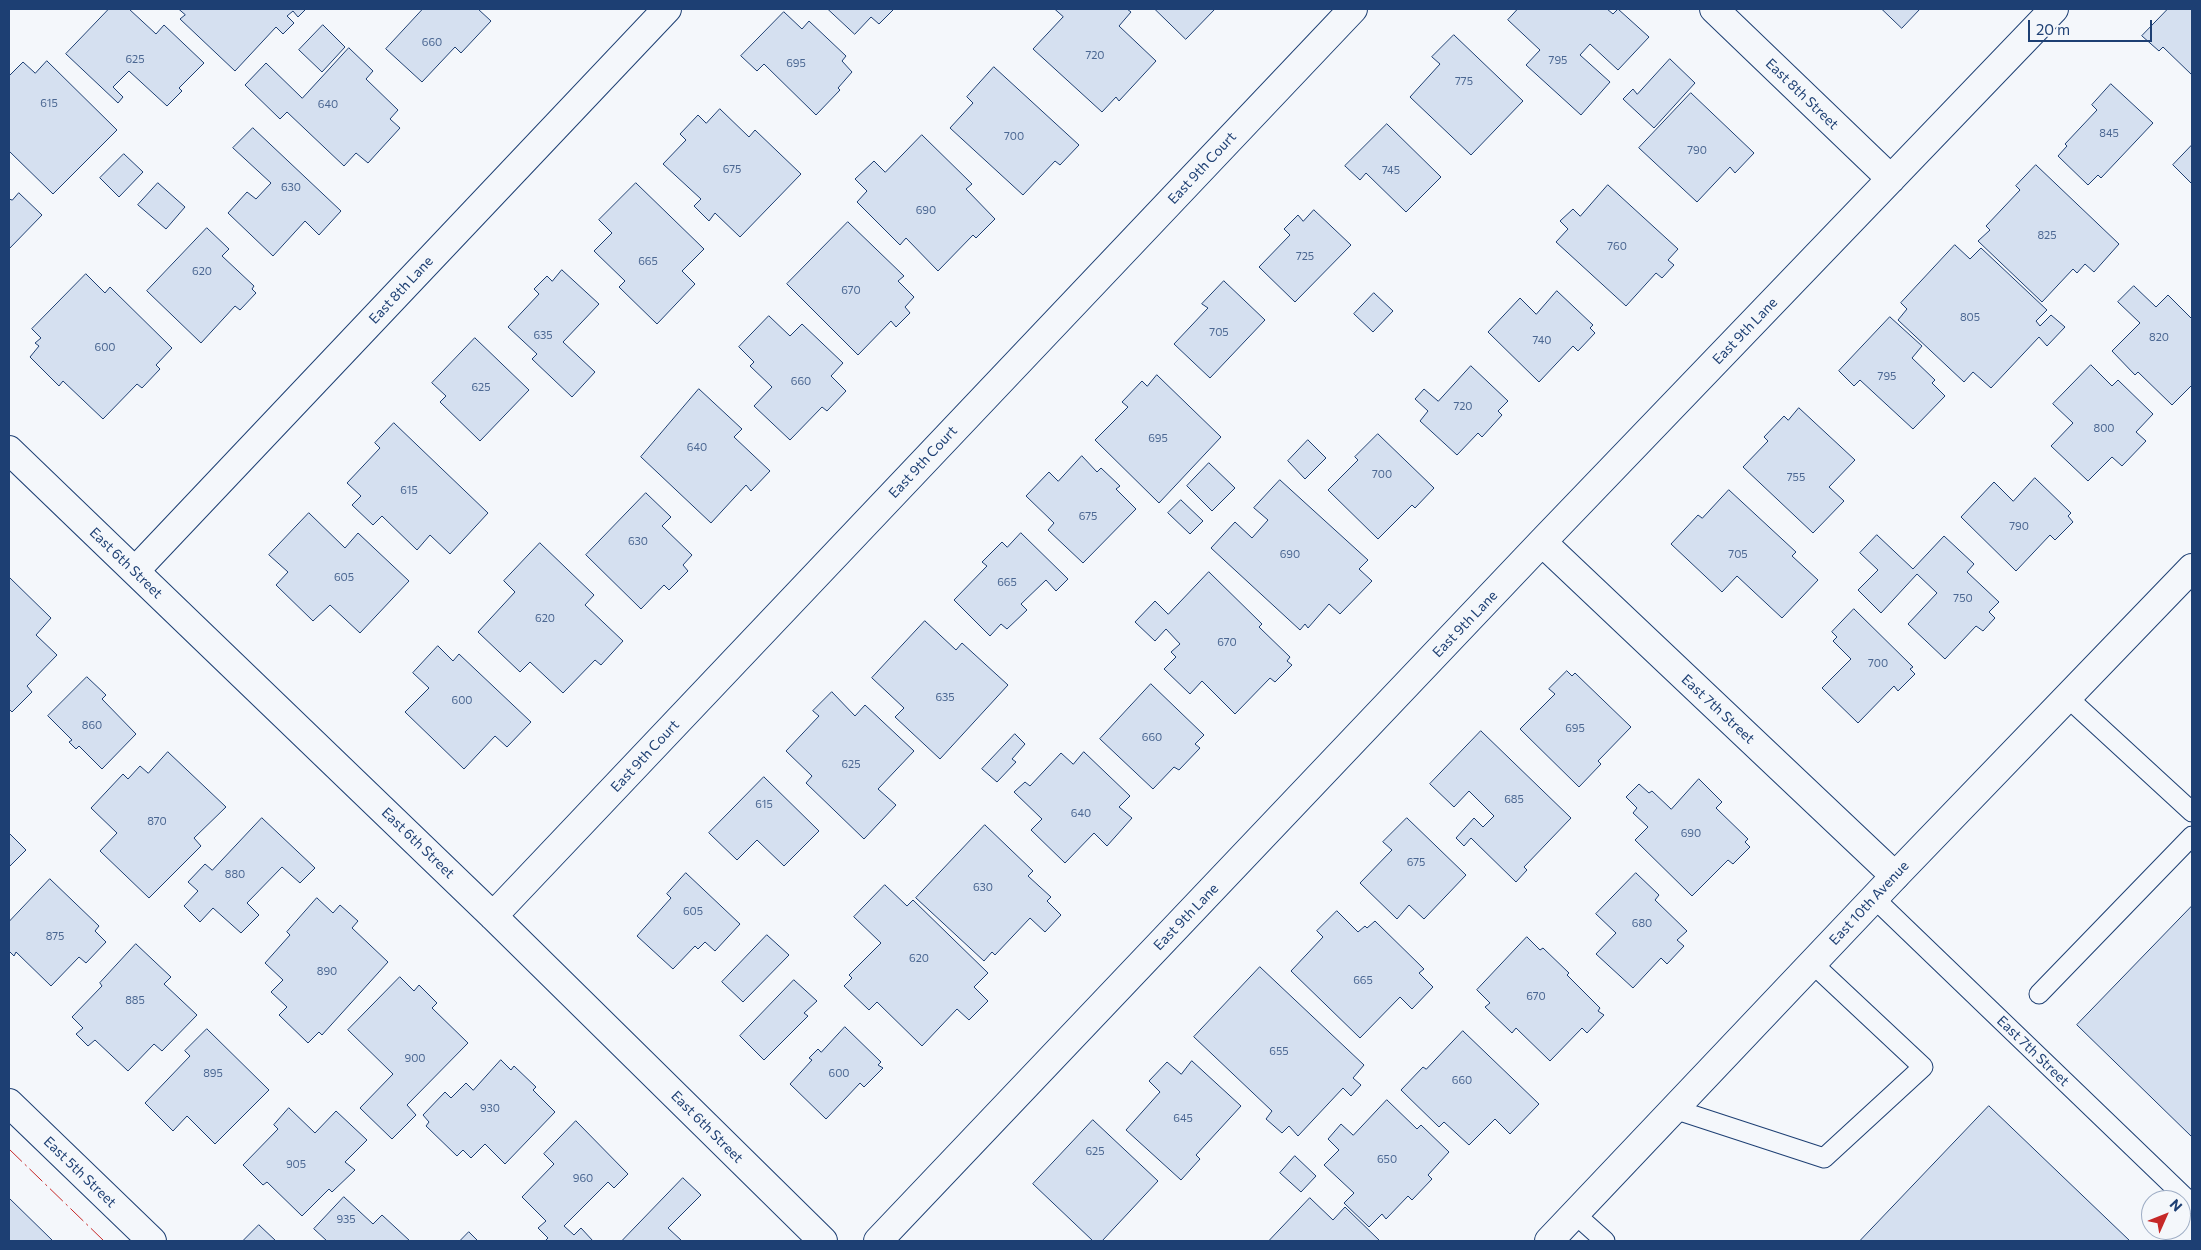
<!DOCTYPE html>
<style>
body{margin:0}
#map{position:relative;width:2201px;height:1250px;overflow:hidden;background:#f4f7fb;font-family:Commissioner,sans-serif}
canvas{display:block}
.frame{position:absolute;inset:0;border:10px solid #1d3f73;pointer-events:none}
.north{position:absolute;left:2141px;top:1190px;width:50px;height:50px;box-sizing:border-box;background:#f4f7fb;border:1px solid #9eadc5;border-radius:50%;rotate:46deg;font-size:14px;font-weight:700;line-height:20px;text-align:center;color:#1d3f73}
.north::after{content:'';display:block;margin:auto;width:18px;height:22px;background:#c62828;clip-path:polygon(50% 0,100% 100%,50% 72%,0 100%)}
.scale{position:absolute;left:2028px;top:20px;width:124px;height:22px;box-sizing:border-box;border:2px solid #1d3f73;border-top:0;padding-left:6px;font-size:15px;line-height:18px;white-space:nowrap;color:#1d3f73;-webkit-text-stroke:4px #f4f7fb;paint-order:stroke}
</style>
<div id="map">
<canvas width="2201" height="1250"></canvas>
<div class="frame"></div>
<div class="north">N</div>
<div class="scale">20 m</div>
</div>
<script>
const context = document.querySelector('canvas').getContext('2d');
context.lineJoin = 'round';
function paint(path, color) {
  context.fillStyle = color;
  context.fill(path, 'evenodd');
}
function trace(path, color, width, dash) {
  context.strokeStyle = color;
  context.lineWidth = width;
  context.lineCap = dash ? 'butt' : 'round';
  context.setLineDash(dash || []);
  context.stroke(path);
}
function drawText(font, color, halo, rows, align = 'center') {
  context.font = font + ' Commissioner,sans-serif';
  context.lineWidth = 4;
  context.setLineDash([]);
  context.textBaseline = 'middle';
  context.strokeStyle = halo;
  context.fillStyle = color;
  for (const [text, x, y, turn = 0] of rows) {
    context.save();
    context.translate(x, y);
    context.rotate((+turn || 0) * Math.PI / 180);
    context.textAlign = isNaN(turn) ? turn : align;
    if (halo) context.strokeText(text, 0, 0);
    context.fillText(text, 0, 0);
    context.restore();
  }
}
const building = new Path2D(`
 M 109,9 L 129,9 L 156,34 L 164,25 L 204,63 L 179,88 L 182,91 L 167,106 L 129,71 L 113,87 L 123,97 L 118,103 L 66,54 Z
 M 179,9 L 306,9 L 298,17 L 293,11 L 287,16 L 294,23 L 283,34 L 276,27 L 235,71 L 180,19 L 185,15 Z
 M 423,9 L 478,9 L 491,21 L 461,53 L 455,47 L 422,82 L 386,49 Z
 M 828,9 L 894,9 L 879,24 L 871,17 L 855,34 Z
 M 1055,9 L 1127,9 L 1131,12 L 1119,26 L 1156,61 L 1119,101 L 1116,97 L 1102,112 L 1033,49 L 1063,17 Z
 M 1155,9 L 1215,9 L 1186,39 Z
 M 1518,9 L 1607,9 L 1613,14 L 1618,9 L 1649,37 L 1618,70 L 1590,44 L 1580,55 L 1610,82 L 1581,115 L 1526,65 L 1540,50 L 1508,20 Z
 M 1882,9 L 1920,9 L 1902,28 Z
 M 2168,9 L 2192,9 L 2192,75 L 2163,47 L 2159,51 L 2142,36 Z
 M 784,12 L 802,29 L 809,21 L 846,56 L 842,61 L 852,72 L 838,88 L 840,90 L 816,115 L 764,64 L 757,71 L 741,56 Z
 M 323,25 L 345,47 L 322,72 L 299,50 Z
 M 1454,35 L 1523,101 L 1471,155 L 1410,97 L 1440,64 L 1432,57 Z
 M 349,48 L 373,71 L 366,79 L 398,110 L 390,119 L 400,128 L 368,163 L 356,153 L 344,166 L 287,112 L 280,119 L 245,85 L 266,63 L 302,98 Z
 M 1670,59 L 1695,83 L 1654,128 L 1623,99 L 1633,89 L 1637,94 Z
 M 47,61 L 117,130 L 53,194 L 9,151 L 9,76 L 23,62 L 35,73 Z
 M 994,67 L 1079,145 L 1060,165 L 1055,161 L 1023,195 L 950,128 L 973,103 L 967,97 Z
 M 2111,84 L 2153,123 L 2101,178 L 2098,175 L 2088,185 L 2058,156 L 2067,146 L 2065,144 L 2097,110 L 2092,105 Z
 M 1691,93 L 1754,153 L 1735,173 L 1730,167 L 1697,202 L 1639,148 Z
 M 720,109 L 749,137 L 755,130 L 801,174 L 740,237 L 715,213 L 709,221 L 694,206 L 701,199 L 663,164 L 686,140 L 680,134 L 698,115 L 706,123 Z
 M 1387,124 L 1441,177 L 1406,212 L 1366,173 L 1360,180 L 1345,166 Z
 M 253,128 L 341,211 L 319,235 L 305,221 L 273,256 L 228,213 L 247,192 L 256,199 L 271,183 L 233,148 Z
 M 922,135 L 972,184 L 966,189 L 995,219 L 976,238 L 973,235 L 938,271 L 906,238 L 900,245 L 857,202 L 867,191 L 855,179 L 874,161 L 885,172 Z
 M 2192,145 L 2192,184 L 2173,165 Z
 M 124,154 L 143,172 L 119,197 L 100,178 Z
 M 2036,165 L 2119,244 L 2094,272 L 2085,264 L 2077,273 L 2073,269 L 2042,302 L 1978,241 L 1990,230 L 1986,226 L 2020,190 L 2016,186 Z
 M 158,183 L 185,207 L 166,229 L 138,205 Z
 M 636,183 L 704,249 L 682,271 L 695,284 L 657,324 L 619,287 L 625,281 L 594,251 L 612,233 L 599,220 Z
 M 1608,185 L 1678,249 L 1668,260 L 1674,265 L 1662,278 L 1656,273 L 1626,306 L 1556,242 L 1568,229 L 1560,221 L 1573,209 L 1580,216 Z
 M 19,193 L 42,215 L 9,249 L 9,199 L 12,200 Z
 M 1314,210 L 1351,245 L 1295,302 L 1259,267 L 1290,235 L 1284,229 L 1298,215 L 1303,221 Z
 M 848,222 L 904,276 L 898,281 L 914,297 L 905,307 L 910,313 L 896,327 L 891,321 L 858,355 L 787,284 Z
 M 207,228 L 229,249 L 222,256 L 254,286 L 252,289 L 256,293 L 240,310 L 235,306 L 201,343 L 147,291 Z
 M 1955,245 L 1970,259 L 1981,248 L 2047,310 L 2036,321 L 2040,326 L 2051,315 L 2065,327 L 2047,346 L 2039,337 L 1991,388 L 1973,372 L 1964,382 L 1898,320 L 1907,309 L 1901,303 Z
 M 562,270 L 599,304 L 563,342 L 595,372 L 572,397 L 532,359 L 537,354 L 508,327 L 539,294 L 534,289 L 547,276 L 552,281 Z
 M 86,274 L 105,293 L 110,287 L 172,348 L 156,365 L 160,369 L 142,388 L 137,384 L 103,419 L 63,381 L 59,386 L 30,357 L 39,346 L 35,343 L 41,338 L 32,329 Z
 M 1224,281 L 1265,320 L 1210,378 L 1174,344 L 1208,308 L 1202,304 Z
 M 2134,286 L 2156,307 L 2168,295 L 2192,319 L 2192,385 L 2172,405 L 2138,372 L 2135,375 L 2112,351 L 2140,323 L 2118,302 Z
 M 1557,291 L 1593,325 L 1590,328 L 1595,333 L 1578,351 L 1573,346 L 1539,382 L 1488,332 L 1520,298 L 1536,314 Z
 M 1374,293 L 1393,311 L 1373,332 L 1354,314 Z
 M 769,316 L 790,336 L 802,324 L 843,363 L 831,376 L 846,391 L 827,411 L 822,407 L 790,440 L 754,406 L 772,387 L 750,366 L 754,362 L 739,347 Z
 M 1890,317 L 1922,346 L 1912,358 L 1935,380 L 1932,383 L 1945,396 L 1913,429 L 1860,380 L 1854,386 L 1839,371 Z
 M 475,338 L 529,390 L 480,441 L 440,402 L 446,396 L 432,383 Z
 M 2091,365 L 2112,386 L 2118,380 L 2153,414 L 2136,432 L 2146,441 L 2122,466 L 2112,457 L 2088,481 L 2051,446 L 2073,423 L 2053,404 Z
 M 1471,366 L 1508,401 L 1498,411 L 1502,415 L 1482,437 L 1478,433 L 1457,455 L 1420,421 L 1428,411 L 1415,399 L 1424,389 L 1438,401 Z
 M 1157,375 L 1221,437 L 1159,503 L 1095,440 L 1128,407 L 1122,402 L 1142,381 L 1147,386 Z
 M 699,389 L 742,429 L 734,437 L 770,471 L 751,491 L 746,485 L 711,523 L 641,457 Z
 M 1799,408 L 1855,460 L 1829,487 L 1844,501 L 1813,533 L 1743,467 L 1768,441 L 1764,437 L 1784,416 L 1788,420 Z
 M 394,423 L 488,513 L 450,554 L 430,535 L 417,550 L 382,516 L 373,525 L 352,505 L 361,496 L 347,483 L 380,448 L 375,443 Z
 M 1378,434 L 1434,488 L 1415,508 L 1412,505 L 1378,539 L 1328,490 L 1358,460 L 1355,457 Z
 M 1308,440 L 1326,458 L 1305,479 L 1288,461 Z
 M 1082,456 L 1097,472 L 1101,468 L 1120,486 L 1116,489 L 1136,509 L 1083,563 L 1048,530 L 1054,523 L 1026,496 L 1049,472 L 1058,481 Z
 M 1209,463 L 1235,488 L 1212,511 L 1187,486 Z
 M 2035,478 L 2071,513 L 2068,516 L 2073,522 L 2055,540 L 2050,535 L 2016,571 L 1961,517 L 1994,482 L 2013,501 Z
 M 1280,480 L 1368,560 L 1359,569 L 1372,581 L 1340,614 L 1329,604 L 1308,628 L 1305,624 L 1300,630 L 1211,548 L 1235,522 L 1252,538 L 1268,520 L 1254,508 Z
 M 1729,490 L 1796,552 L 1792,556 L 1818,580 L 1782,618 L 1737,576 L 1722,592 L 1671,544 L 1698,515 L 1702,518 Z
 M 646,493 L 671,517 L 662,526 L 692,555 L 683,565 L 688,571 L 669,590 L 664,585 L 641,609 L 586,555 Z
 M 1181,500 L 1203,521 L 1190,534 L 1168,513 Z
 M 309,513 L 345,548 L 358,533 L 409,581 L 360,633 L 330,605 L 313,621 L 276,585 L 288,572 L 269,555 Z
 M 1021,533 L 1068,579 L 1056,591 L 1046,580 L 1021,604 L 1027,610 L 1007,629 L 1001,624 L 990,636 L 954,600 L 987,566 L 982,562 L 1002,542 L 1007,547 Z
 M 1877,535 L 1913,569 L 1944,536 L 1974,564 L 1967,572 L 1999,602 L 1989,612 L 1995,618 L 1983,631 L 1976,626 L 1945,659 L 1908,624 L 1937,593 L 1917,574 L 1881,613 L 1858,590 L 1878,570 L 1860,553 Z
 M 540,543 L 594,595 L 585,605 L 623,641 L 601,665 L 595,660 L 563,693 L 530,662 L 520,672 L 478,632 L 515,592 L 504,581 Z
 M 1209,572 L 1262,624 L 1259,627 L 1290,657 L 1287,661 L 1292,665 L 1275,682 L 1270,678 L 1235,714 L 1202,681 L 1190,694 L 1164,669 L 1176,657 L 1171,652 L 1180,644 L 1166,629 L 1155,641 L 1135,622 L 1155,601 L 1168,614 Z
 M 9,577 L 51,618 L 36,635 L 57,655 L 27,686 L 32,692 L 12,712 L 9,709 Z
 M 1854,609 L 1913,667 L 1910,669 L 1915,674 L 1898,691 L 1894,686 L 1858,723 L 1822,688 L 1851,659 L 1833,641 L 1837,637 L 1832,632 Z
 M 925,621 L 956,650 L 962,643 L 1008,685 L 940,759 L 895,717 L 904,708 L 872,678 Z
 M 438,646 L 453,661 L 459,654 L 531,722 L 507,747 L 495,736 L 464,769 L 405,712 L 429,688 L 413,673 Z
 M 1567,671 L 1572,676 L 1575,673 L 1631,727 L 1598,761 L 1601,764 L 1579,787 L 1520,729 L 1555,694 L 1549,689 Z
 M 87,677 L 106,695 L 102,699 L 136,734 L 102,769 L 79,746 L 76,749 L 69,742 L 72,740 L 48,716 Z
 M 1151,684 L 1204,735 L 1195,744 L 1200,748 L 1179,770 L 1174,767 L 1153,789 L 1100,739 Z
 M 832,692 L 855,716 L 865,705 L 914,751 L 878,789 L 896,805 L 864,839 L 806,783 L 812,776 L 786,751 L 819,716 L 813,711 Z
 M 1481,731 L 1571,818 L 1524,867 L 1527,870 L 1516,882 L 1471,838 L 1464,846 L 1456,838 L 1474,818 L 1483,827 L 1494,816 L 1469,791 L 1454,807 L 1430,784 Z
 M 1015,734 L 1025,744 L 1012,759 L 1016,762 L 997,782 L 982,769 Z
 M 168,752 L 226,807 L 194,838 L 201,846 L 149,898 L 100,851 L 117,833 L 91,808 L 123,774 L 128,779 L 140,766 L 148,773 Z
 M 1084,752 L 1130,796 L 1119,807 L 1132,818 L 1107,846 L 1094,833 L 1065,863 L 1031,830 L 1042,819 L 1014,792 L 1025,782 L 1030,786 L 1061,753 L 1073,764 Z
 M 764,777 L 819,831 L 784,866 L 757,840 L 737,860 L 709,833 Z
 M 1699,779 L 1722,802 L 1716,808 L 1748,839 L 1745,842 L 1750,847 L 1733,864 L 1728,860 L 1692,896 L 1635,840 L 1648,827 L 1633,813 L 1637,808 L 1626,797 L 1639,784 L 1649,793 L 1652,791 L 1671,809 Z
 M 262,818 L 315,868 L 300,883 L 282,867 L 247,903 L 259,915 L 241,933 L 213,908 L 200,922 L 184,906 L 198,891 L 188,882 L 205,864 L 212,870 Z
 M 1407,818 L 1466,875 L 1424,919 L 1409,905 L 1397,919 L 1360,883 L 1392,850 L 1383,842 Z
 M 985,825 L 1033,871 L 1028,876 L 1051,897 L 1047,901 L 1061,915 L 1045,932 L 1030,918 L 995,955 L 992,952 L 984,961 L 916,898 Z
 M 9,833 L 26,850 L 9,867 Z
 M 686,873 L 740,924 L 715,951 L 705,942 L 698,949 L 695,946 L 673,969 L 637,936 L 671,898 L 667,894 Z
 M 1636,873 L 1659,895 L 1655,900 L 1687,931 L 1677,940 L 1684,946 L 1667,964 L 1661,958 L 1633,988 L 1596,954 L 1616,933 L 1596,914 Z
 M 50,879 L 99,926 L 95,931 L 106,942 L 86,963 L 79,957 L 51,986 L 16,952 L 14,956 L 9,951 L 9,922 Z
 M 885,885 L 907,906 L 913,900 L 988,973 L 974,987 L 988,1001 L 969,1020 L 957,1009 L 922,1046 L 877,1002 L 869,1010 L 844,986 L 852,978 L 849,975 L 881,943 L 854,917 Z
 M 317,898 L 333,913 L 340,905 L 358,921 L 352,928 L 388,962 L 322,1035 L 319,1032 L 308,1043 L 279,1015 L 287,1007 L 271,992 L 283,980 L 265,963 L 290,935 L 287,932 Z
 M 2192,906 L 2192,1137 L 2077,1025 Z
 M 1337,911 L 1358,932 L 1365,926 L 1367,928 L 1375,921 L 1424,969 L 1419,973 L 1433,987 L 1412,1009 L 1400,997 L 1360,1038 L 1291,971 L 1323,937 L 1317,931 Z
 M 767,935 L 789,955 L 743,1002 L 722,982 Z
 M 1527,937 L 1540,950 L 1543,948 L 1569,973 L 1567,975 L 1600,1008 L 1598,1011 L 1604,1015 L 1587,1033 L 1582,1028 L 1550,1061 L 1516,1028 L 1512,1033 L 1485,1007 L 1490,1003 L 1477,990 Z
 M 136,944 L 171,977 L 164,984 L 197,1015 L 162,1051 L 154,1044 L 128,1071 L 95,1040 L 88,1046 L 76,1034 L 83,1028 L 72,1017 L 102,986 L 100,983 Z
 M 1260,967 L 1364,1065 L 1353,1078 L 1361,1085 L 1351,1096 L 1343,1088 L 1298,1136 L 1289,1126 L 1282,1133 L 1266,1119 L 1272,1111 L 1194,1037 Z
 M 400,977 L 414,991 L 419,985 L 437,1003 L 432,1008 L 468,1043 L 407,1105 L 416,1115 L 392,1139 L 360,1108 L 393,1074 L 348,1030 Z
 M 794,980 L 817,1001 L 804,1013 L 808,1016 L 764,1060 L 740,1036 Z
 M 845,1027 L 881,1062 L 878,1065 L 883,1068 L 864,1087 L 860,1083 L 826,1119 L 790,1084 L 812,1060 L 809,1058 L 818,1049 L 821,1052 Z
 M 207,1029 L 269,1090 L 215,1144 L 187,1116 L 173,1131 L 145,1103 L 190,1056 L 185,1051 Z
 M 1463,1031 L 1539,1104 L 1510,1134 L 1495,1119 L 1469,1145 L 1444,1122 L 1439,1127 L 1401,1090 L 1423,1067 L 1426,1069 Z
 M 501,1060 L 511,1070 L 514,1066 L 536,1087 L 533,1090 L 555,1112 L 505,1164 L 485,1144 L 471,1158 L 463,1150 L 457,1156 L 426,1126 L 429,1122 L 423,1115 L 445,1092 L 451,1098 L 466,1083 L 473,1090 Z
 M 1192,1061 L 1241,1106 L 1196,1155 L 1200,1159 L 1181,1180 L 1126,1130 L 1160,1092 L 1149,1081 L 1167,1062 L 1181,1074 Z
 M 1387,1100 L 1417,1129 L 1421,1125 L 1449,1152 L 1428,1175 L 1432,1179 L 1412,1200 L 1408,1196 L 1386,1219 L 1382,1214 L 1369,1227 L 1344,1203 L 1354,1193 L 1324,1165 L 1339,1150 L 1328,1139 L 1341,1124 L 1353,1135 Z
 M 1989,1106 L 2130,1241 L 1860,1241 Z
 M 289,1108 L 315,1133 L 336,1111 L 367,1140 L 345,1162 L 355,1170 L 332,1192 L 329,1189 L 302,1216 L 267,1182 L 263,1185 L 243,1165 L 278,1129 L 274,1125 Z
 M 1093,1120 L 1158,1181 L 1102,1241 L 1093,1241 L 1033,1184 Z
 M 576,1121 L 628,1174 L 614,1188 L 608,1182 L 564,1226 L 574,1235 L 581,1228 L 593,1241 L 545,1241 L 548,1238 L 538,1228 L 546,1221 L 522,1197 L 554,1164 L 544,1154 Z
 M 1295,1156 L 1316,1176 L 1301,1192 L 1280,1173 Z
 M 683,1178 L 701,1195 L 668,1228 L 682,1241 L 622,1241 Z
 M 344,1197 L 373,1224 L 382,1215 L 410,1241 L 327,1241 L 314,1229 Z
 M 9,1198 L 53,1241 L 9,1241 Z
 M 1310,1198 L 1333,1220 L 1345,1207 L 1380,1241 L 1269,1241 Z
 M 259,1225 L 276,1241 L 243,1241 Z
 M 469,1232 L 478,1241 L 460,1241 Z`);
paint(building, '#d5e0f0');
trace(building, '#1d3f73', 1);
const service = new Path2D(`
 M 2067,697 L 2192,812
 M 1874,898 L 2192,1204
 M 2039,994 L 2192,836
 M 1674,1109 L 1824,1158 L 1923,1067 L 1812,963
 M 1575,1214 L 1605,1241`);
const minor = new Path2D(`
 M 1714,9 L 1891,179
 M 9,450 L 493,916 L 823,1241
 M 1542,542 L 1895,876
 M 135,571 L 667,9
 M 493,916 L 1353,9
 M 9,1103 L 152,1241
 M 878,1241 L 1542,542 L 2054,9`);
const tertiary = new Path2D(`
 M 1549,1241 L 1895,876 L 2192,568`);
trace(service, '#1d3f73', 21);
trace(minor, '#1d3f73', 30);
trace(tertiary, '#1d3f73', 30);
trace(service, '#f4f7fb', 19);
trace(minor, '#f4f7fb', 28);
trace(tertiary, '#f4f7fb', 28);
trace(new Path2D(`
 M 9,1149 L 104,1241`), '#c62828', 1, [18, 4, 2.5, 4]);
drawText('11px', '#4b6792', null, [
 ["660",432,42],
 ["720",1095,55],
 ["625",135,59],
 ["795",1558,60],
 ["695",796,63],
 ["775",1464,81],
 ["615",49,103],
 ["640",328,104],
 ["845",2109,133],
 ["700",1014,136],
 ["790",1697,150],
 ["675",732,169],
 ["745",1391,170],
 ["630",291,187],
 ["690",926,210],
 ["825",2047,235],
 ["760",1617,246],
 ["725",1305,256],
 ["665",648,261],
 ["620",202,271],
 ["670",851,290],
 ["805",1970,317],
 ["705",1219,332],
 ["635",543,335],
 ["820",2159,337],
 ["740",1542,340],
 ["600",105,347],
 ["795",1887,376],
 ["660",801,381],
 ["625",481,387],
 ["720",1463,406],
 ["800",2104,428],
 ["695",1158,438],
 ["640",697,447],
 ["700",1382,474],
 ["755",1796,477],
 ["615",409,490],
 ["675",1088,516],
 ["790",2019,526],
 ["630",638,541],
 ["690",1290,554],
 ["705",1738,554],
 ["605",344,577],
 ["665",1007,582],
 ["750",1963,598],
 ["620",545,618],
 ["670",1227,642],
 ["700",1878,663],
 ["635",945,697],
 ["600",462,700],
 ["860",92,725],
 ["695",1575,728],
 ["660",1152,737],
 ["625",851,764],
 ["685",1514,799],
 ["615",764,804],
 ["640",1081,813],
 ["870",157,821],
 ["690",1691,833],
 ["675",1416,862],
 ["880",235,874],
 ["630",983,887],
 ["605",693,911],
 ["680",1642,923],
 ["875",55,936],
 ["620",919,958],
 ["890",327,971],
 ["665",1363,980],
 ["670",1536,996],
 ["885",135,1000],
 ["655",1279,1051],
 ["900",415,1058],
 ["895",213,1073],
 ["600",839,1073],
 ["660",1462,1080],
 ["930",490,1108],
 ["645",1183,1118],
 ["625",1095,1151],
 ["650",1387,1159],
 ["905",296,1164],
 ["960",583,1178],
 ["935",346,1219]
]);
drawText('14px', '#1d3f73', '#f4f7fb', [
 ["East 8th Street",1802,94,44],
 ["East 9th Court",1202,168,-47],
 ["East 8th Lane",401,290,-47],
 ["East 9th Lane",1745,331,-46],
 ["East 9th Court",923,462,-47],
 ["East 6th Street",126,563,44],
 ["East 9th Lane",1465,624,-46],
 ["East 7th Street",1718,709,43],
 ["East 9th Court",645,756,-47],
 ["East 6th Street",418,843,44],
 ["East 10th Avenue",1869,903,-47],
 ["East 9th Lane",1186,917,-46],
 ["East 7th Street",2033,1051,44],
 ["East 6th Street",707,1127,45],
 ["East 5th Street",80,1172,44]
]);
</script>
